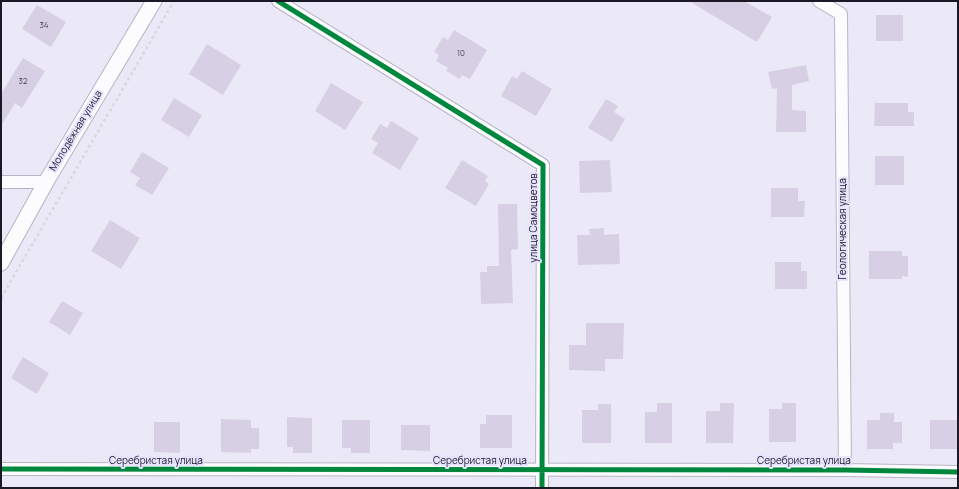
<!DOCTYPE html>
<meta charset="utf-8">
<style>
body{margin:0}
#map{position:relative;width:959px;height:489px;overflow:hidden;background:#ebe8f8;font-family:Manrope,sans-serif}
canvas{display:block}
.frame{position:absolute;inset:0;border:2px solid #1c1926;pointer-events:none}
</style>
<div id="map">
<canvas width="959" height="489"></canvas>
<div class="frame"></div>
</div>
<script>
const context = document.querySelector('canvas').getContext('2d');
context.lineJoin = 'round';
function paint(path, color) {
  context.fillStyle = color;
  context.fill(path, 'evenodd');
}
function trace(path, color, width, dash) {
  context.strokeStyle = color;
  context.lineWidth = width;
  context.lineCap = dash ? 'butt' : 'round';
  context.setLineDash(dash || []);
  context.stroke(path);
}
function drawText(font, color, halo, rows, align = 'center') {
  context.font = font + ' Manrope,sans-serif';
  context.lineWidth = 4;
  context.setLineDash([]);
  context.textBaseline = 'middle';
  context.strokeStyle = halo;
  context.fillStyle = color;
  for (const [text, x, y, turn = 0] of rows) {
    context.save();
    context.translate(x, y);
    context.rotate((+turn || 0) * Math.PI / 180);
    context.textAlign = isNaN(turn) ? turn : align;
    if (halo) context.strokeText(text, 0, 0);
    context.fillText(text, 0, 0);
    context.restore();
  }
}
paint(new Path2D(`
 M 689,1 L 744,1 L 772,17 L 757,42 Z
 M 37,5 L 66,22 L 51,47 L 22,29 Z
 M 876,15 L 903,15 L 903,41 L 876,41 Z
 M 454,30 L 487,50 L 470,79 L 462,75 L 460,79 L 446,71 L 448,68 L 436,61 L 439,55 L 434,52 L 443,37 L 448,40 Z
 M 207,44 L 241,65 L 223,95 L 189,74 Z
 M 23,58 L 45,71 L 22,108 L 15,103 L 1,126 L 1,94 Z
 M 806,65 L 809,81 L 792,85 L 792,110 L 806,111 L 806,132 L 776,132 L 777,88 L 772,89 L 768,72 Z
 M 522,71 L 552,89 L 536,116 L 501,96 L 512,76 L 517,79 Z
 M 331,83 L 363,102 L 345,130 L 315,111 Z
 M 174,98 L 202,115 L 189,137 L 161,120 Z
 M 606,99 L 618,106 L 614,112 L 625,119 L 612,142 L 588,128 Z
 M 875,103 L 908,103 L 908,112 L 914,112 L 914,126 L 874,126 Z
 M 391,121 L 419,138 L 400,170 L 372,153 L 378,143 L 371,139 L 380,124 L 387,128 Z
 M 142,152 L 169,168 L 152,195 L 135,185 L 140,178 L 130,172 Z
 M 875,156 L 904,156 L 904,185 L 875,185 Z
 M 462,160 L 488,176 L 485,181 L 489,184 L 476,206 L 445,188 Z
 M 610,160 L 612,192 L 580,193 L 579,161 Z
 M 771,188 L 798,188 L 798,201 L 805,201 L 804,217 L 771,217 Z
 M 498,204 L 517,204 L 518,249 L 511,250 L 513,303 L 481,304 L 480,272 L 487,272 L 487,266 L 499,266 Z
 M 110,220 L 140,238 L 121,269 L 91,251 Z
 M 604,228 L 604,235 L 619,234 L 620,264 L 578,265 L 577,235 L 590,235 L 589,229 Z
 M 869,251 L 902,251 L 902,256 L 908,256 L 908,277 L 902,276 L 902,279 L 869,279 Z
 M 775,262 L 801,262 L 801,271 L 807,271 L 807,289 L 775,289 Z
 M 62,301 L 83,313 L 70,335 L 49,322 Z
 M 586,323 L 624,323 L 623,359 L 605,359 L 605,371 L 569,370 L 569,345 L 586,345 Z
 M 23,357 L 49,373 L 37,394 L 11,378 Z
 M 657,403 L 672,403 L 672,443 L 645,443 L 645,412 L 657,412 Z
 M 720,403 L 734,403 L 733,443 L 706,443 L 706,411 L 720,411 Z
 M 782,403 L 796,403 L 796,442 L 769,442 L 769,409 L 782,409 Z
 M 598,404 L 611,404 L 611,443 L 582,443 L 582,410 L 598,410 Z
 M 880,413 L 894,413 L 894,422 L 902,422 L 902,443 L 893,443 L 893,449 L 867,449 L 867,420 L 880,420 Z
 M 486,415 L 512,415 L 512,448 L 480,448 L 480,424 L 486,424 Z
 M 287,417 L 312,418 L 312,453 L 293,453 L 293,447 L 287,447 Z
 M 221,419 L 251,420 L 251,428 L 259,428 L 259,449 L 251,449 L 251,453 L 221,452 Z
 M 342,420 L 370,420 L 370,453 L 351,453 L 351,448 L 342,448 Z
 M 930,420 L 958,420 L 958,449 L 930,449 Z
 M 154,422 L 180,422 L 180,453 L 154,452 Z
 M 401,425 L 430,425 L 430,451 L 401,450 Z`), '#d7d0e4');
const minor = new Path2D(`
 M 278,1 L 543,165 L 542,488
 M 819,1 L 841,14 L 845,470
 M 1,182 L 46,182
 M 1,469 L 845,470 L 958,472`);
const tertiary = new Path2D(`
 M 1,263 L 46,182 L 154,1`);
trace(minor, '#b7b5c3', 14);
trace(tertiary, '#b7b5c3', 17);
trace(new Path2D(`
 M 1,298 L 174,1`), '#d9d9dd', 2.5, [3, 3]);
trace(minor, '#fcfcfe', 12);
trace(tertiary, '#fcfcfe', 15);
trace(new Path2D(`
 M 278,1 L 543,165 L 542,488
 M 1,469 L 845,470 L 958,472`), '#00873e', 5);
drawText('8px', '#4b4756', null, [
 ["34",44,26],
 ["10",461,54],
 ["32",23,82]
]);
drawText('10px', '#1c1926', '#e7e2fe', [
 ["Молодёжная улица",76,131,-59],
 ["улица Самоцветов",534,218,-90],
 ["Геологическая улица",843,229,-90],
 ["Серебристая улица",156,461],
 ["Серебристая улица",480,461],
 ["Серебристая улица",804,461]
]);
</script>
